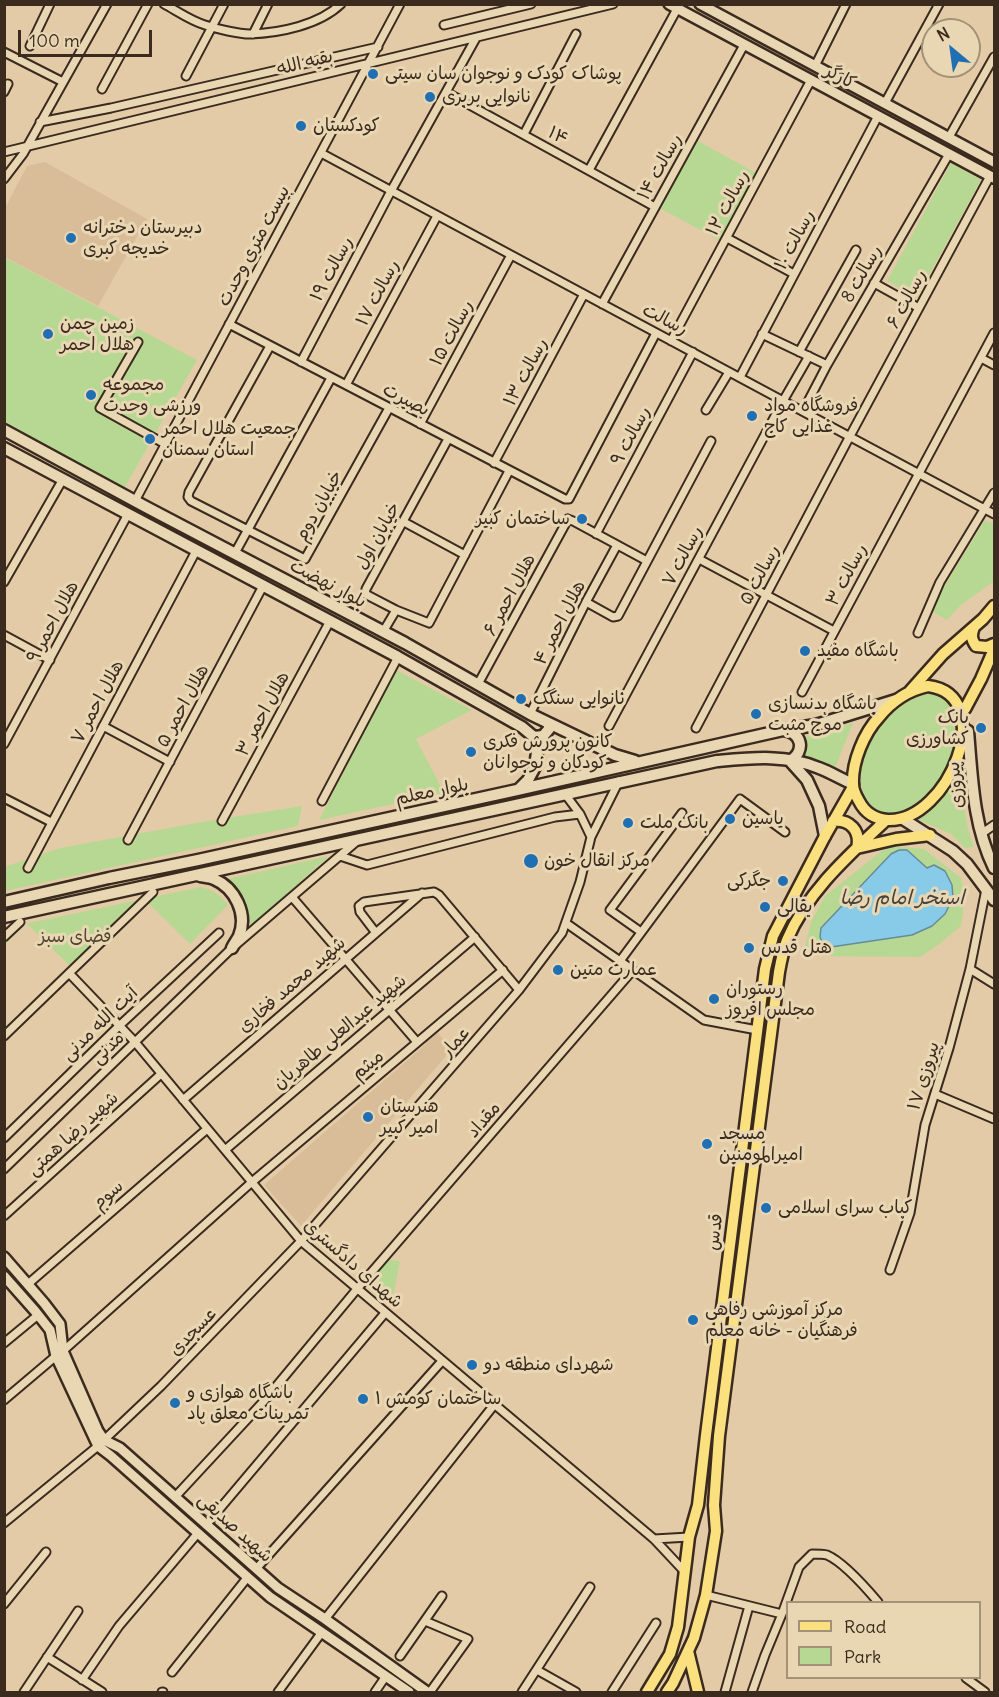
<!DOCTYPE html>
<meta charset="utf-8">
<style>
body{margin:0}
#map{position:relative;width:999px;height:1697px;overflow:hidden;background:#e4cba7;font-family:Delius,sans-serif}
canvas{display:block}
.frame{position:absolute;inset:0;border:6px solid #3b2a1e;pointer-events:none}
.legend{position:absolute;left:786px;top:1601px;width:195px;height:78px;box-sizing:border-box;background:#e9d7b4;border:2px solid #a39278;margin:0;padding:8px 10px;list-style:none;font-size:18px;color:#3b2a1e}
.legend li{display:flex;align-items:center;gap:12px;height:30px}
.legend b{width:30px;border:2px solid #a39278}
.north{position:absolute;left:921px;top:18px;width:60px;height:60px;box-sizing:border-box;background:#e9d7b4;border:2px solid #a39278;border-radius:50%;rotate:331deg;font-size:16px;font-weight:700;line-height:24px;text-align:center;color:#3b2a1e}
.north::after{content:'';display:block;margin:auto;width:21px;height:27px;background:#1f6fb2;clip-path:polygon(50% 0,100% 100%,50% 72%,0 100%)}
.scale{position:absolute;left:18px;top:30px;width:134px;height:27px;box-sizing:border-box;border:3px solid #3b2a1e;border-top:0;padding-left:8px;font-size:18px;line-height:21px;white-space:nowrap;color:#3b2a1e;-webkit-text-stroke:4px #e9d7b4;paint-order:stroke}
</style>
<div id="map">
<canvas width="999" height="1697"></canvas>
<div class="frame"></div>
<ul class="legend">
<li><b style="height:8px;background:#fbe080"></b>Road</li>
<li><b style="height:16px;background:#b7d892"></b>Park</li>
</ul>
<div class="north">N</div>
<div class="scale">100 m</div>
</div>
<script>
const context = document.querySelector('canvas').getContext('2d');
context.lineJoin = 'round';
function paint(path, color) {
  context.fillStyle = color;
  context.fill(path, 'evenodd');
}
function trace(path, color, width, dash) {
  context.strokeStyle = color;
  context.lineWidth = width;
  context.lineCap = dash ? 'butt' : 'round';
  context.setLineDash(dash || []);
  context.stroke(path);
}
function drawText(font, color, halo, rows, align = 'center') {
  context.font = font + ' Delius,"Playpen Sans Arabic",sans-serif';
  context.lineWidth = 6;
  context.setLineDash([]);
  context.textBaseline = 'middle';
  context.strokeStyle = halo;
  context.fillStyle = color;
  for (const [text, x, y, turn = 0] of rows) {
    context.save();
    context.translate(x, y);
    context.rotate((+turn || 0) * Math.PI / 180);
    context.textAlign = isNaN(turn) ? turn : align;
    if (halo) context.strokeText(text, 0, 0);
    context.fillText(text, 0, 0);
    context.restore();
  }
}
paint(new Path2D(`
 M 45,162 L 147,219 L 98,306 L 5,257 L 4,210 L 27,166 Z
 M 433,1026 L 451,1050 L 301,1226 L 264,1185 L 426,1044 L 421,1036 Z`), '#d9bc98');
paint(new Path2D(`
 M 689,136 L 756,173 L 719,240 L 652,204 Z
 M 951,163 L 981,180 L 917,297 L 887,281 Z
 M 4,257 L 197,360 L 121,494 L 5,430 Z
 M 985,520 L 994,524 L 994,579 L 993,582 L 962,604 L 947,620 L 930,610 Z
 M 396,670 L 472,710 L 416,739 L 444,793 L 319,820 Z
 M 934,691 L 946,696 L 961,722 C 958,735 954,760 949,771 C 939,792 888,835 868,805 C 863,798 861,787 861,779 C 859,742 886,712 916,696 C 921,693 928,692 934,691 Z
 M 853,723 L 835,768 L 804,755 L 807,735 Z
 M 959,778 L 968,829 L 974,847 L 965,848 L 951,834 L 919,820 Z
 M 302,806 L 298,826 L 5,891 L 4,867 L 60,848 L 202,822 Z
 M 888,846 L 924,849 L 961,878 L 965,898 L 961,926 L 938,945 L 920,957 L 803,956 L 811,922 L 825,896 Z
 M 329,856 L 251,926 L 239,891 L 228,879 Z
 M 201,887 C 214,890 220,895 228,905 L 190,944 L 146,901 L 76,972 L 26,923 L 5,945 L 5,928 Z
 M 389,1260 L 400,1261 L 391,1307 L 365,1286 Z`), '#b7d892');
const water = new Path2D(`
 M 899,850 L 907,850 L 927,868 L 934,865 L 945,871 L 952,885 L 953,898 L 945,914 L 932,926 L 912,935 L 831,947 L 822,942 L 820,937 L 821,928 L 891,854 Z`);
paint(water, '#87cbe8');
trace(water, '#698b97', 1.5);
const minor = new Path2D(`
 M 164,4 C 177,11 191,21 205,25 C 217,29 239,34 250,34 C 280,33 319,25 341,4
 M 444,25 L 531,4
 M 253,34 L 268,4
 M 30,46 L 50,4
 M 4,52 L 63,82
 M 815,66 L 846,4
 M 186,76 L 224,4
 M 102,89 L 148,4
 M 4,92 L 8,84
 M 446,92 L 655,207
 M 885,103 L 939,4
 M 40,122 L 111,108 L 378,47
 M 524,134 L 576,34
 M 949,137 L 994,57
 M 4,152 L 613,4
 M 321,153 L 994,514
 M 589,170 L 677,9
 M 4,179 L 23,154 L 107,4
 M 727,238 L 794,274
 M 874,283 L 919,308
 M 602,304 L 744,45
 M 229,324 L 565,499 L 569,499 L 656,333
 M 762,334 L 827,365
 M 671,341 L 811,80
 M 138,342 L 100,408 L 165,444
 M 270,346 L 189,492 L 188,497 L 191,501 L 305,559 L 389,408
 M 799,352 L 856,250
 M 981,358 L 994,365
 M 301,362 L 391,191 L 476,38
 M 740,377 L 878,116
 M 346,385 L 437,216
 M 706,410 L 729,372
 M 803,411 L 827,365 L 949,154
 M 420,424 L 511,255
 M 448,439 L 366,589 L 365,594 L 369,596 L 396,610 L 429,623 L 509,471
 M 494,463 L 584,294
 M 135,501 L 400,4
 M 404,522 L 465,555
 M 596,534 L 693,352
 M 235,553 L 331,378
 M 699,559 L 834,631
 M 4,582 L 63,479
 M 586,602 L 613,617 L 618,616 L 711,441
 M 383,632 L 396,610
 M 918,633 L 940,582 L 994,493
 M 4,635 L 50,660
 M 478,684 L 568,519 L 573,521 L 647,561
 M 802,692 L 994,333
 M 530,714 L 586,602 L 617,545
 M 103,726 L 170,762
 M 609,726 L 783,401 L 809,356
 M 696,728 L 850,436 L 990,176
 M 4,744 L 128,514
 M 565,794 L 580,814 L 591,837 L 619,781
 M 4,798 L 51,822
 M 322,801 L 398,657
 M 222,821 L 330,621
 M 981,834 L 994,825
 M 128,840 L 263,586
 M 340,856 L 367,865 L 555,817 L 580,814
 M 28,868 L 196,551
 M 292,897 L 417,1042
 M 566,923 L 704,1020 L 757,1030
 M 641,932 L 610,910 L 682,813
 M 376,933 L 360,912 L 359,906 L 364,902 L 434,892 L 439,895 L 519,990
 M 4,937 L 20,922
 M 620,961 L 740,799 L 785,832
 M 970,969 L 994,984
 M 69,973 L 135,1042 L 301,1241 L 654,1539 L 684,1571
 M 4,1036 L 153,892
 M 935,1094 L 994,1119
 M 183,1100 L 422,893
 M 4,1138 L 119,1026 L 219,933
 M 225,1150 L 475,937
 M 4,1169 L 232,948 L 357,841
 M 4,1216 L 161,1074
 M 890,1270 L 910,1213 L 925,1125 L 949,1048 L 970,969 L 986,889
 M 28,1284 L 207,1129
 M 4,1343 L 38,1315
 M 63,1351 L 252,1182 L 503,970
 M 4,1400 L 56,1356
 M 104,1440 L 161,1386 L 301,1241 L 519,990 L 562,933 L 580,882 L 591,837
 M 175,1497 L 264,1401 L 357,1289 L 633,970
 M 4,1523 L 98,1446
 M 206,1525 L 385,1313
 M 654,1539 L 689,1537
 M 256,1569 L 442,1361
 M 706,1595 L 782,1614
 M 4,1604 L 46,1552
 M 325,1619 L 494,1405
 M 425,1621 L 468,1639 L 430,1692
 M 400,1656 L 442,1596
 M 47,1657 L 102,1692
 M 537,1670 L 576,1692
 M 172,1672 L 247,1578
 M 966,1678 L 985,1692
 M 82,1680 L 119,1626 L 198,1533
 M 24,1692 L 78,1611
 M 162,1692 L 163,1692
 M 278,1692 L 322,1632
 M 375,1692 L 386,1676
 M 522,1692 L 590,1587
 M 612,1692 L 656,1623
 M 725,1692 L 749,1606
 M 752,1692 L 765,1655 L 782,1614 L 799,1567 L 812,1554 C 817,1554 823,1554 827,1555 C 843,1562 867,1589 878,1602`);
const tertiary = new Path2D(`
 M 669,4 L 994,178
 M 700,4 L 994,162
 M 4,1257 L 44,1303 L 60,1324 L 63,1351 L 98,1431 L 104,1440 L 120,1448 L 278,1588 L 325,1619 L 427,1692
 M 4,1276 L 35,1311 L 50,1330 L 56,1356 L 98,1446 L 111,1456 L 270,1597 L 409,1692`);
const secondary = new Path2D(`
 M 4,430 L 146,507 L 405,643 L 530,714 L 615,755 L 635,761
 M 4,448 L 128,514 L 398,657 L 522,727 L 534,737 L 537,752 L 535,767 L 528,780 L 518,790
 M 783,730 C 802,732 806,751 790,761 L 807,780 L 819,806 L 825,836
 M 968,731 C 972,778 973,825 994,868
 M 534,737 L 543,736 L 549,729 L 549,724
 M 903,819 L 953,851 L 967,864 L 994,900
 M 200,876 C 205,877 210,877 214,879 C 235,888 248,914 239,936 C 237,940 234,944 232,948
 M 4,902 L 109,878 L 198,860 L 517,790 L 783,730 L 816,725 L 896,700
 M 4,917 L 717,761 C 750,758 787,754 819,768 C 830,772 841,779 853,784`);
const primary = new Path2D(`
 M 974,627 C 971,635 971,639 976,646 L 987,647 L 994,644
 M 928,686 C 999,695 949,822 888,820 C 875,819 865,813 859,801 C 856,796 853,790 853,784 C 852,762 864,733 879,717 C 892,701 909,690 928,686 Z
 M 910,691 L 943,654 L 983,619 L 994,606
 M 965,709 L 981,679 L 994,649
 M 833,821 C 850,819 861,831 857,848 L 896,839 L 930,835
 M 688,1651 L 698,1692
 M 647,1692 L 670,1654 L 678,1627 L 689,1537 L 698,1505 L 706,1435 L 765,969 L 773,936 L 825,836 L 853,787
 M 667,1692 L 673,1683 L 694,1638 L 706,1595 L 716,1531 L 714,1505 L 719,1436 L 779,972 C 781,961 783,950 787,940 C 807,892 849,855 886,820`);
trace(minor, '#3b2a1e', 11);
trace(tertiary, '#3b2a1e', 14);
trace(secondary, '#3b2a1e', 15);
trace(primary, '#3b2a1e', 15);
trace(minor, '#e9d7b4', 7);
trace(tertiary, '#e9d7b4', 9);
trace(secondary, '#e9d7b4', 10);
trace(primary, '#fbe080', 10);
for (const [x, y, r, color] of [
 [373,74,6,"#1f6fb2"],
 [430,97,6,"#1f6fb2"],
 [301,126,6,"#1f6fb2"],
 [71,238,6,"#1f6fb2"],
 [48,334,6,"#1f6fb2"],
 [91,395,6,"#1f6fb2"],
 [752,416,6,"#1f6fb2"],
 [150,439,6,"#1f6fb2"],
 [582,519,6,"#1f6fb2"],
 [805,651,6,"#1f6fb2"],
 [521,699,6,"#1f6fb2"],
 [756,714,6,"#1f6fb2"],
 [981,728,6,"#1f6fb2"],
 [471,752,6,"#1f6fb2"],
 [730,819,6,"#1f6fb2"],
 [628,823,6,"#1f6fb2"],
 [531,861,8,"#1f6fb2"],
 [783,881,6,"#1f6fb2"],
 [765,907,6,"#1f6fb2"],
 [749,948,6,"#1f6fb2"],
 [558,970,6,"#1f6fb2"],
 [714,999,6,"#1f6fb2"],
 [368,1117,6,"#1f6fb2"],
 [707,1144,6,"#1f6fb2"],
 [766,1208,6,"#1f6fb2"],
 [693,1320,6,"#1f6fb2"],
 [472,1365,6,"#1f6fb2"],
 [363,1399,6,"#1f6fb2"],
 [175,1403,6,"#1f6fb2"]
]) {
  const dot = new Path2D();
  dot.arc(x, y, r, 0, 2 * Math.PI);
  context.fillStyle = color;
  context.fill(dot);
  trace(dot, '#e9d7b4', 2);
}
drawText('18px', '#3b2a1e', '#e9d7b4', [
 ["بقیه الله",305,63,-14],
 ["کارگر",840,77,28],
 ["۱۴",558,136,29],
 ["رسالت ۱۴",660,167,-61],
 ["رسالت ۱۲",728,203,-62],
 ["رسالت ۱۰",795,240,-62],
 ["بیست متری وحدت",254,246,-62],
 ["رسالت ۱۹",332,269,-62],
 ["رسالت 8",862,274,-60],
 ["رسالت ۱۷",378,293,-62],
 ["رسالت ۶",907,299,-62],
 ["رسالت",665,320,28],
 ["رسالت ۱۵",452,333,-62],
 ["رسالت ۱۳",526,372,-62],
 ["بصیرت",406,400,28],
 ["رسالت ۹",631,436,-62],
 ["خیابان دوم",319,506,-61],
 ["خیابان اول",378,536,-61],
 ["رسالت ۷",683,556,-62],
 ["رسالت ۵",760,575,-62],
 ["رسالت ۳",847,575,-62],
 ["بلوار نهضت",328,584,28],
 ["هلال احمر ۶",510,595,-62],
 ["هلال احمر ۹",53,622,-62],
 ["هلال احمر ۴",560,623,-63],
 ["هلال احمر ۷",98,702,-62],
 ["هلال احمر ۵",183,706,-62],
 ["هلال احمر ۳",263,714,-62],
 ["پیروزی",956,785,-96],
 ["بلوار معلم",432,792,-12],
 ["شهید محمد فخاری",292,985,-41],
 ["آیت الله مدنی",100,1024,-44],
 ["شهید عبدالعلی طاهریان",340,1032,-40],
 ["عمار",456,1042,-49],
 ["مدنی",108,1048,-44],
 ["میثم",368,1065,-40],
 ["پیروزی ۱۷",924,1076,-73],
 ["مقداد",484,1120,-49],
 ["شهید رضا همتی",73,1134,-42],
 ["سوم",108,1195,-41],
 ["قدس",715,1232,-83],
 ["شهدای دادگستری",353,1264,41],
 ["عسجدی",193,1332,-46],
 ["شهید صدیقی",235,1528,42]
]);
drawText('18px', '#3b2a1e', '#e9d7b4', [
 ["پوشاک کودک و نوجوان سان سیتی",385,74],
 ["نانوایی بربری",442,97],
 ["کودکستان",313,126],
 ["دبیرستان دخترانه",83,228],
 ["خدیجه کبری",83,249],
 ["زمین چمن",60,324],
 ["هلال احمر",60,345],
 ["مجموعه",103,385],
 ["ورزشی وحدت",103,406],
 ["فروشگاه مواد",764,406],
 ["غذایی کاج",764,427],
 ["جمعیت هلال احمر",162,429],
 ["استان سمنان",162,450],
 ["ساختمان کبیر",570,519,"right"],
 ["باشگاه مفید",817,651],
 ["نانوایی سنگک",533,699],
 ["باشگاه بدنسازی",768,704],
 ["موج مثبت",768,725],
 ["بانک",969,718,"right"],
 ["کشاورزی",969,739,"right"],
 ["کانون پرورش فکری",483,742],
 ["کودکان و نوجوانان",483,763],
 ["یاسین",742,819],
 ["بانک ملت",640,823],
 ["مرکز انقال خون",544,861],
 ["جگرکی",771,881,"right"],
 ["بقالی",777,907],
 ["هتل قدس",761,948],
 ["عمارت متین",570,970],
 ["رستوران",726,989],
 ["مجلس افروز",726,1010],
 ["هنرستان",380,1107],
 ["امیر کبیر",380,1128],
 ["مسجد",719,1134],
 ["امیرالمومنین",719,1155],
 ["کباب سرای اسلامی",778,1208],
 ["مرکز آموزشی رفاهی",705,1310],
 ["فرهنگیان - خانه معلم",705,1331],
 ["شهردای منطقه دو",484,1365],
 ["باشگاه هوازی و",187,1393],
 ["تمرینات معلق پاد",187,1414],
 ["ساختمان کومش ۱",375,1399]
], 'left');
drawText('18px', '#4e442f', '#e9d7b4', [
 ["فضای سبز",75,937]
]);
drawText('italic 20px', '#46423c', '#e9d7b4', [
 ["استخر امام رضا",902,898]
]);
</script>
